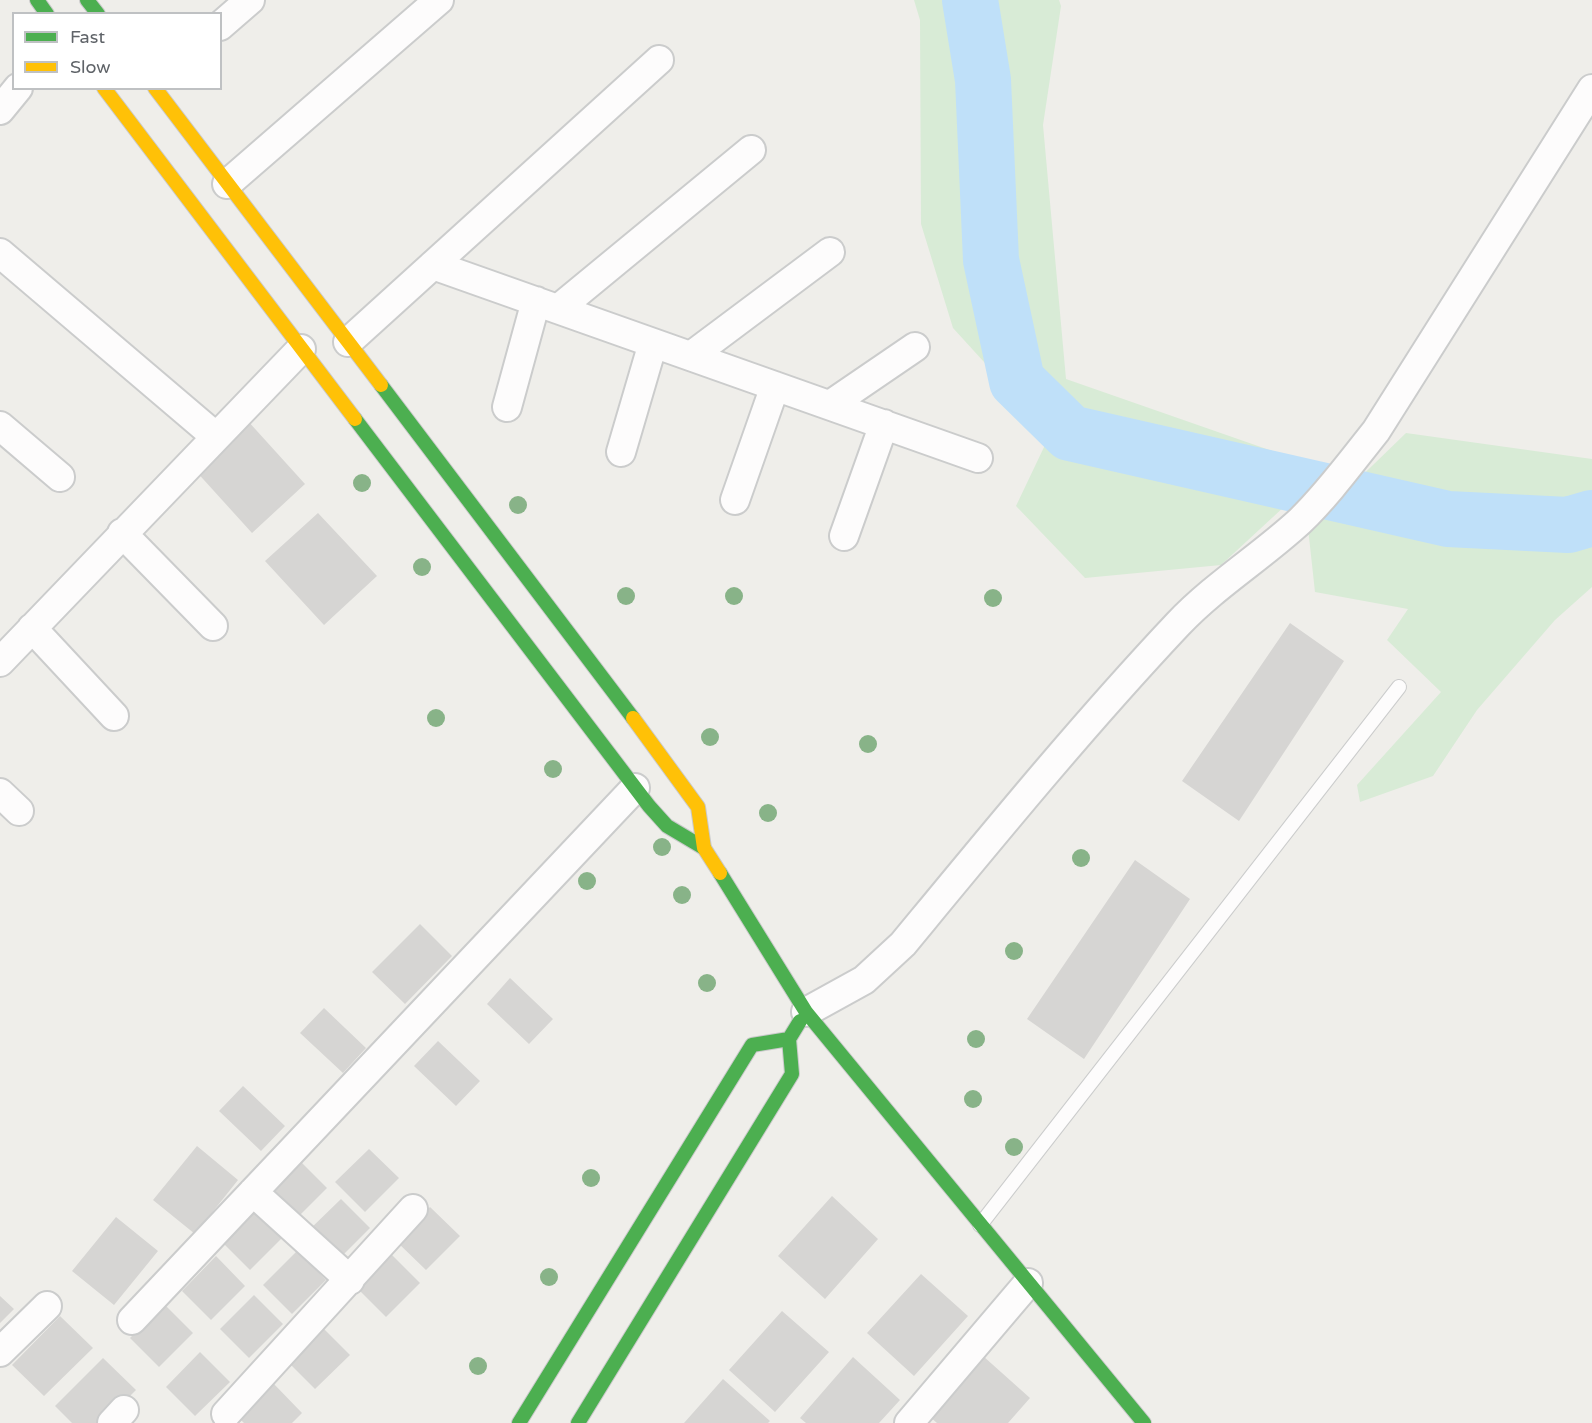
<!DOCTYPE html>
<style>
body{margin:0}
#map{position:relative;width:1592px;height:1423px;overflow:hidden;background:#efeeea;font-family:"Varela Round",sans-serif}
canvas{display:block}
.legend{position:absolute;left:12px;top:12px;width:210px;height:78px;box-sizing:border-box;background:#fff;border:2px solid #bfc1c3;margin:0;padding:8px 10px;list-style:none;font-size:18px;color:#5f6368}
.legend li{display:flex;align-items:center;gap:12px;height:30px}
.legend b{width:30px;border:2px solid #bfc1c3}
</style>
<div id="map">
<canvas width="1592" height="1423"></canvas>
<ul class="legend">
<li><b style="height:8px;background:#4caf50"></b>Fast</li>
<li><b style="height:8px;background:#ffc107"></b>Slow</li>
</ul>
</div>
<script>
const context = document.querySelector('canvas').getContext('2d');
context.lineJoin = 'round';
function paint(path, color) {
  context.fillStyle = color;
  context.fill(path, 'evenodd');
}
function trace(path, color, width, dash) {
  context.strokeStyle = color;
  context.lineWidth = width;
  context.lineCap = dash ? 'butt' : 'round';
  context.setLineDash(dash || []);
  context.stroke(path);
}
paint(new Path2D(`
 M 914,0 L 1059,0 L 1061,6 L 1043,125 L 1066,379 L 1278,453 L 1286,505 L 1221,565 L 1085,578 L 1016,506 L 1045,445 L 1036,419 L 953,328 L 921,224 L 920,20 Z
 M 1406,433 L 1592,459 L 1592,587 L 1555,620 L 1477,710 L 1433,776 L 1360,802 L 1357,785 L 1441,692 L 1387,640 L 1408,609 L 1315,592 L 1308,528 Z`), '#d8ebd6');
trace(new Path2D(`
 M 970,0 L 983,80 L 991,260 L 1017,381 L 1070,433 L 1448,519 L 1568,525 L 1592,518`), '#bfe0f9', 56);
paint(new Path2D(`
 M 247,420 L 305,484 L 252,533 L 194,469 Z
 M 318,513 L 377,576 L 324,625 L 265,561 Z
 M 1290,623 L 1344,661 L 1239,821 L 1182,781 Z
 M 1135,860 L 1190,899 L 1084,1059 L 1027,1019 Z
 M 420,924 L 452,956 L 405,1004 L 372,972 Z
 M 510,978 L 553,1019 L 529,1044 L 487,1004 Z
 M 324,1008 L 366,1048 L 343,1073 L 300,1033 Z
 M 438,1041 L 480,1081 L 456,1106 L 414,1066 Z
 M 243,1086 L 285,1126 L 261,1151 L 219,1111 Z
 M 197,1146 L 238,1180 L 195,1234 L 153,1200 Z
 M 369,1149 L 399,1178 L 365,1212 L 335,1182 Z
 M 298,1159 L 327,1188 L 293,1222 L 264,1193 Z
 M 832,1196 L 878,1239 L 825,1299 L 778,1256 Z
 M 341,1199 L 370,1228 L 336,1262 L 307,1232 Z
 M 255,1206 L 284,1236 L 250,1270 L 221,1241 Z
 M 430,1207 L 460,1236 L 426,1270 L 396,1241 Z
 M 116,1217 L 158,1251 L 114,1305 L 72,1271 Z
 M 297,1251 L 326,1280 L 292,1314 L 263,1285 Z
 M 391,1254 L 420,1283 L 386,1317 L 357,1288 Z
 M 216,1256 L 245,1286 L 211,1320 L 182,1291 Z
 M 921,1274 L 968,1316 L 914,1376 L 867,1333 Z
 M 254,1295 L 283,1324 L 249,1358 L 220,1329 Z
 M 0,1296 L 14,1309 L 0,1323 Z
 M 164,1304 L 193,1333 L 159,1367 L 130,1338 Z
 M 782,1311 L 829,1352 L 775,1412 L 729,1370 Z
 M 60,1316 L 93,1348 L 44,1396 L 12,1365 Z
 M 320,1325 L 350,1355 L 315,1389 L 286,1360 Z
 M 200,1352 L 230,1382 L 195,1416 L 166,1387 Z
 M 983,1356 L 1030,1398 L 1008,1423 L 937,1423 L 929,1416 Z
 M 853,1357 L 900,1400 L 879,1423 L 806,1423 L 800,1418 Z
 M 103,1358 L 136,1390 L 103,1423 L 72,1423 L 55,1406 Z
 M 723,1379 L 770,1421 L 768,1423 L 684,1423 Z
 M 273,1383 L 302,1413 L 292,1423 L 244,1423 L 239,1418 Z`), '#d6d5d3');
const lane = new Path2D(`
 M 980,1225 L 1399,687`);
const street = new Path2D(`
 M 220,26 L 250,0
 M 0,110 L 18,88
 M 227,184 L 439,0
 M 0,253 L 215,436
 M 433,265 L 978,458
 M 558,309 L 751,150
 M 348,342 L 659,60
 M 691,356 L 830,252
 M 830,405 L 915,347
 M 507,407 L 536,301
 M 0,426 L 60,477
 M 621,452 L 653,343
 M 735,500 L 775,386
 M 122,533 L 213,626
 M 844,536 L 884,424
 M 32,628 L 114,716
 M 0,662 L 301,349
 M 0,793 L 19,811
 M 806,1012 L 864,980 L 903,944 C 993,835 1082,726 1178,624 C 1215,585 1261,557 1300,521 C 1328,494 1352,461 1376,431 L 1592,89
 M 253,1192 L 350,1280
 M 132,1320 L 635,788
 M 0,1352 L 47,1306
 M 226,1414 L 413,1209
 M 112,1423 L 124,1410
 M 909,1423 L 1028,1283`);
const fast = new Path2D(`
 M 37,0 L 47,14
 M 87,0 L 98,14
 M 381,385 L 633,718
 M 355,419 L 649,806 L 667,826 L 704,848
 M 720,873 L 806,1012 L 1144,1423
 M 519,1423 L 752,1045 L 789,1039
 M 578,1423 L 792,1074 L 789,1039 L 800,1021`);
const slow = new Path2D(`
 M 104,88 L 355,419
 M 155,88 L 381,385
 M 633,718 L 698,807 L 704,848 L 720,873`);
trace(lane, '#cbcccc', 16);
trace(street, '#cbcccc', 32);
trace(fast, '#cacacb', 16);
trace(slow, '#cacacb', 16);
trace(lane, '#fdfcfc', 14);
trace(street, '#fdfcfc', 28);
trace(fast, '#4caf50', 14);
trace(slow, '#ffc107', 14);
context.fillStyle = '#88b388';
for (const [x, y] of [
 [362,483],
 [518,505],
 [422,567],
 [626,596],
 [734,596],
 [993,598],
 [436,718],
 [710,737],
 [868,744],
 [553,769],
 [768,813],
 [662,847],
 [1081,858],
 [587,881],
 [682,895],
 [1014,951],
 [707,983],
 [976,1039],
 [973,1099],
 [1014,1147],
 [591,1178],
 [549,1277],
 [478,1366]
]) {
  context.beginPath();
  context.arc(x, y, 9, 0, 2 * Math.PI);
  context.fill();
}
</script>
